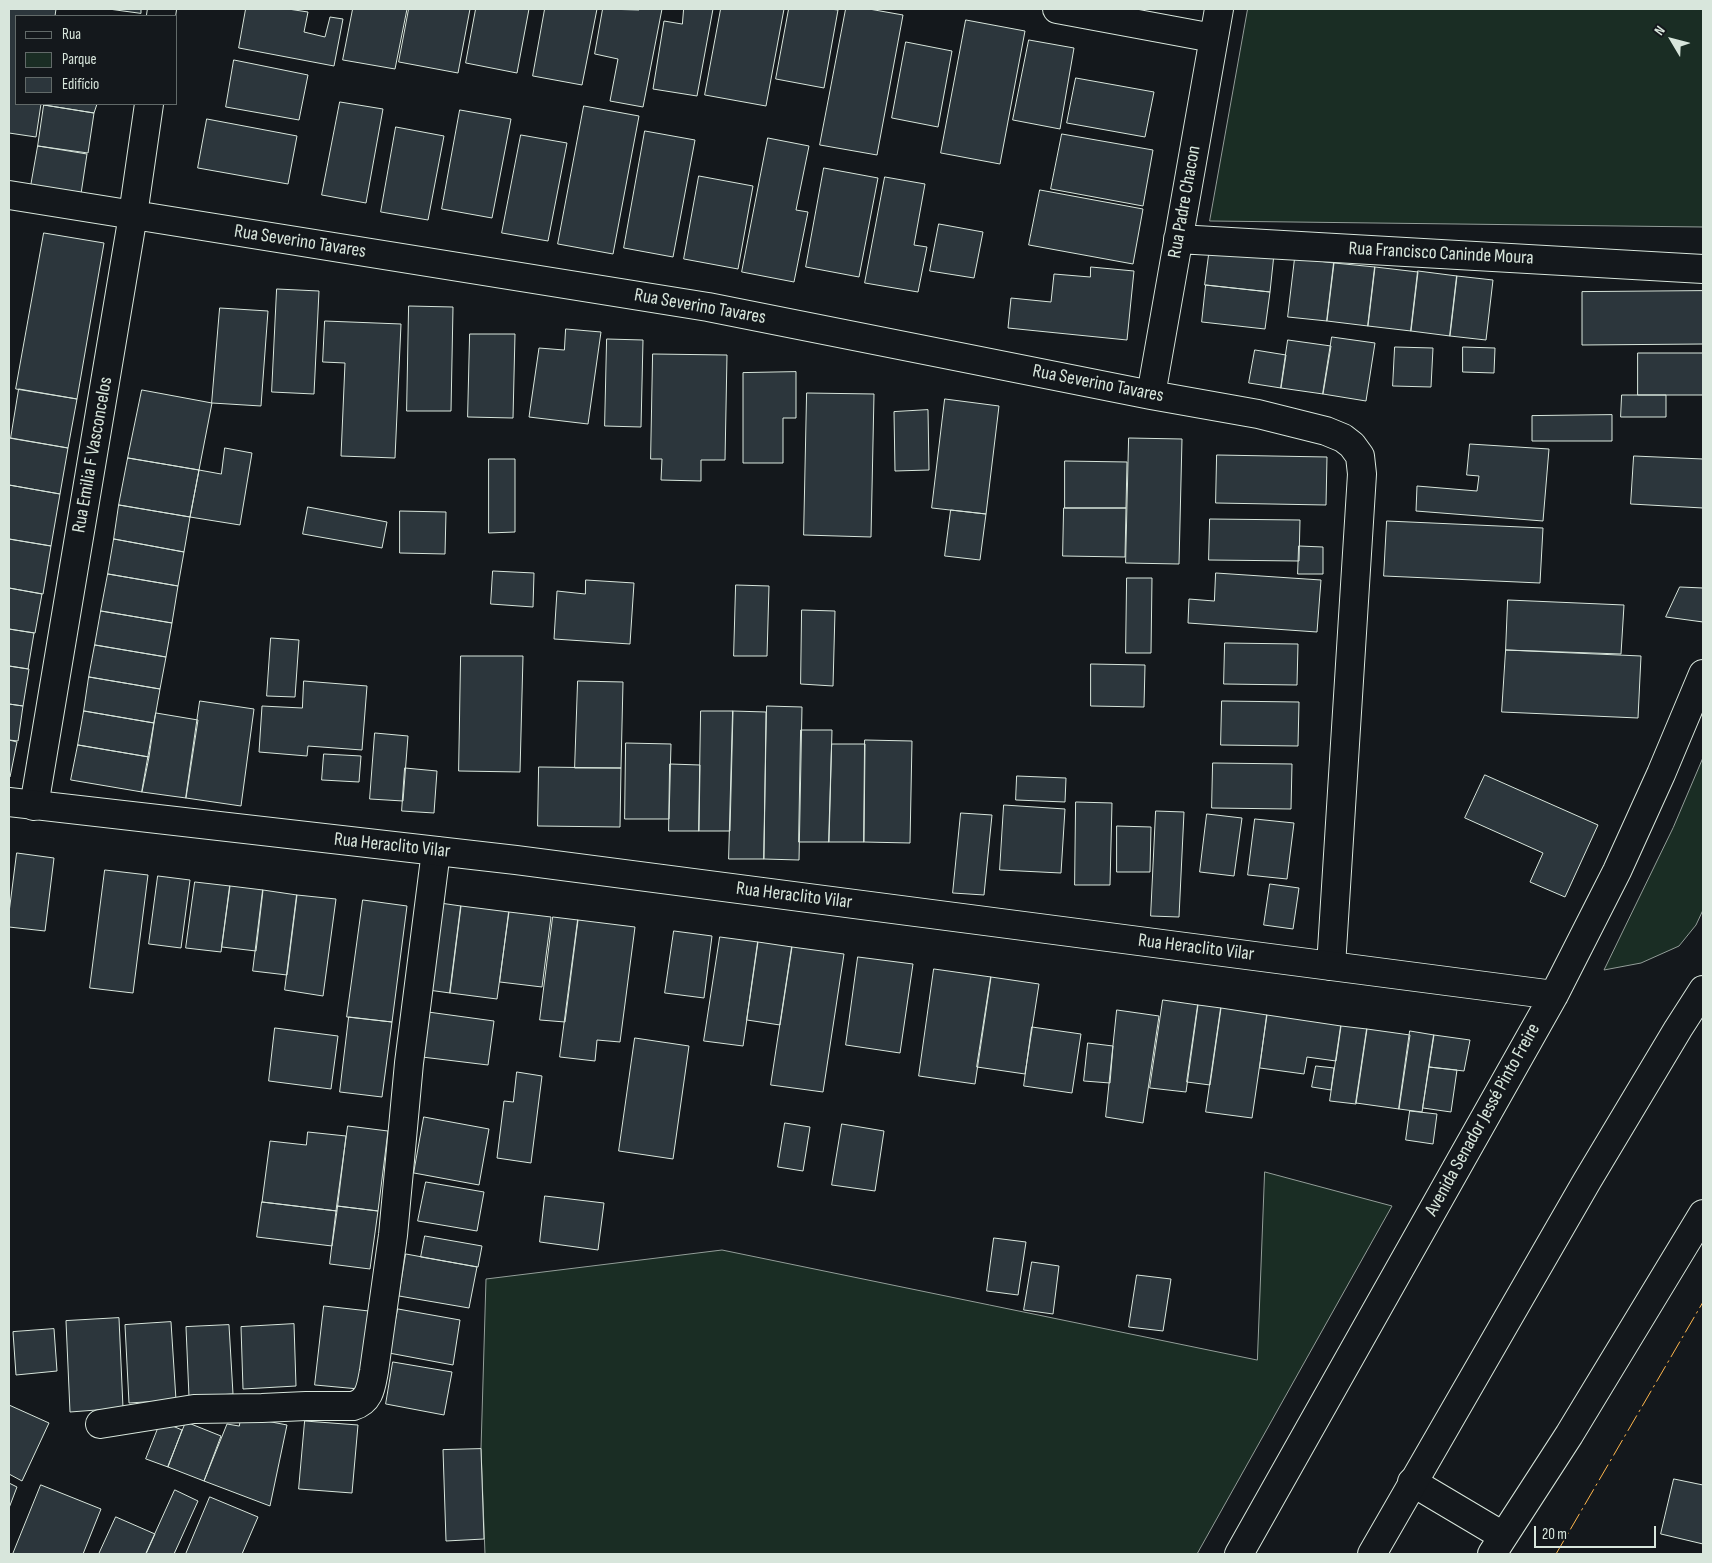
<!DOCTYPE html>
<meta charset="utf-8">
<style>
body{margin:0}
#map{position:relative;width:1712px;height:1563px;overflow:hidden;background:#14181c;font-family:"Sofia Sans Condensed",sans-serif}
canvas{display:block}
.frame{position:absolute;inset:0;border:10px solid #d8e6dc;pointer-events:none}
.legend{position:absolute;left:15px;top:15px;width:162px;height:90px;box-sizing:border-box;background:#14181c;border:1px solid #626a69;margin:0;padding:6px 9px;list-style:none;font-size:15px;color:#d8e6dc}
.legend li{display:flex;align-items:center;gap:10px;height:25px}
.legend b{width:25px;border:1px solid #626a69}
.north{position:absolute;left:1647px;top:15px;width:50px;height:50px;-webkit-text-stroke:4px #14181c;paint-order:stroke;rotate:307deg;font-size:14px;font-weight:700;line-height:20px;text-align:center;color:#d8e6dc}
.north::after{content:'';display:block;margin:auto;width:18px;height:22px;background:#d8e6dc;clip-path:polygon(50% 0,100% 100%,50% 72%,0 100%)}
.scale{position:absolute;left:1534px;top:1526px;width:122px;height:22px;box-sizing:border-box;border:2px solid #d8e6dc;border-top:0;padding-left:6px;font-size:15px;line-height:18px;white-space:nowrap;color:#d8e6dc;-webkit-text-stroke:4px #14181c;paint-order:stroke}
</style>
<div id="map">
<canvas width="1712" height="1563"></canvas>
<div class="frame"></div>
<ul class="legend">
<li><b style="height:6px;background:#14181c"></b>Rua</li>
<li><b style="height:14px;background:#1a2d24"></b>Parque</li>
<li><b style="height:14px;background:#2c363c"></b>Edifício</li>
</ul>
<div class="north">N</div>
<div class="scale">20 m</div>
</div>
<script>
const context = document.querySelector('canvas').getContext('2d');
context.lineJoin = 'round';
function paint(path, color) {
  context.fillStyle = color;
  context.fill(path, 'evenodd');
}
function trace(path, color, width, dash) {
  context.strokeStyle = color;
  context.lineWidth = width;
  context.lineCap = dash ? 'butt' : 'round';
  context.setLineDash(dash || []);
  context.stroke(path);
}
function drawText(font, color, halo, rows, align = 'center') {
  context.font = font + ' "Sofia Sans Condensed",sans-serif';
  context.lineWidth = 4;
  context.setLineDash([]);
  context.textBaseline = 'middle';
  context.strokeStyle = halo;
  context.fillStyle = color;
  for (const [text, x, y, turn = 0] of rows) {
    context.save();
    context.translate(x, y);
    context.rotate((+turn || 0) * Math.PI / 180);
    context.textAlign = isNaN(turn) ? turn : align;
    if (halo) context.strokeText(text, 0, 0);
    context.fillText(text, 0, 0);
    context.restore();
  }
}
const green = new Path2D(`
 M 1248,9 L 1703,9 L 1703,227 L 1210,221 Z
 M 1703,758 L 1703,910 L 1696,925 L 1679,946 L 1641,963 L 1604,970 L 1673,828 Z
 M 1265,1172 L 1392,1206 L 1197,1554 L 485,1554 L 481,1449 L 486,1279 L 722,1250 L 1257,1360 Z`);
paint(green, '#1a2d24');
trace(green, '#939e99', 1);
const building = new Path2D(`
 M 9,9 L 56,9 L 55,16 L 16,16 L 16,104 L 41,104 L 36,137 L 9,133 Z
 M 109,9 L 141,9 L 141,13 Z
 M 246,9 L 288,9 L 308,12 L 304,32 L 325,37 L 330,17 L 343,19 L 334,66 L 239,48 Z
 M 353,9 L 407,9 L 395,69 L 343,60 Z
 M 409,9 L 470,9 L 458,73 L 399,62 Z
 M 476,9 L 529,9 L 517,73 L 466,63 Z
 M 545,9 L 597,9 L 582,85 L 533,76 Z
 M 603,9 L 639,10 L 639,9 L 662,9 L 643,107 L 610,101 L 618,59 L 595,54 Z
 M 684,9 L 713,9 L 697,96 L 653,89 L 664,21 L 682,24 Z
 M 721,9 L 784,9 L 766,106 L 705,95 Z
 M 789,9 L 830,9 L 838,10 L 824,88 L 776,79 Z
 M 846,9 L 869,9 L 903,15 L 877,155 L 820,145 Z
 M 966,20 L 1025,31 L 1000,164 L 941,153 Z
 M 1029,40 L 1074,48 L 1060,129 L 1013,120 Z
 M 906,42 L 952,51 L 938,127 L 892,118 Z
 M 234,60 L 308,75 L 299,120 L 226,107 Z
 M 1076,78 L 1154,92 L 1145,137 L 1067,123 Z
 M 340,102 L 383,109 L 366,203 L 322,195 Z
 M 44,104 L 97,104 L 94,113 L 44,105 Z
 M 44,105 L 94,113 L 88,153 L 38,146 Z
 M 584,106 L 639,116 L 613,254 L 558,244 Z
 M 460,110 L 511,119 L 492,218 L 442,209 Z
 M 207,119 L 297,136 L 288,184 L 198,168 Z
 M 396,127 L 444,136 L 428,220 L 381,212 Z
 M 645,131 L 695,140 L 673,257 L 624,248 Z
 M 1062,134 L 1153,150 L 1143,206 L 1051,189 Z
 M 521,135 L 567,143 L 548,241 L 502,233 Z
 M 768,138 L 809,146 L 796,210 L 808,212 L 794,282 L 742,272 Z
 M 38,146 L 87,154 L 81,194 L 31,186 Z
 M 824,168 L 878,178 L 859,277 L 806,267 Z
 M 699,176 L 753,186 L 738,269 L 684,259 Z
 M 885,177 L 925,184 L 914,245 L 927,247 L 918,292 L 865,283 Z
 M 1040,190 L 1143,209 L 1133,264 L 1029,245 Z
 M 939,224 L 983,232 L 974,278 L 930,271 Z
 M 44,233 L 104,243 L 77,399 L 16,389 Z
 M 1210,247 L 1274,254 L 1270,292 L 1205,285 Z
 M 1295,258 L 1334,263 L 1327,321 L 1288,317 Z
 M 1334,263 L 1375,267 L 1368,326 L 1327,321 Z
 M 1091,267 L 1134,271 L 1127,340 L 1008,328 L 1011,298 L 1051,302 L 1054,274 L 1090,277 Z
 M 1375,267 L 1418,272 L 1411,331 L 1368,326 Z
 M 1418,271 L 1457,276 L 1450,336 L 1411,331 Z
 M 1457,276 L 1493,280 L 1486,340 L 1450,336 Z
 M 1206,285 L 1270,292 L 1265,329 L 1202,322 Z
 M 277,289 L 319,291 L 314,394 L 272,392 Z
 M 1703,291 L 1703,344 L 1582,345 L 1582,292 Z
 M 409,306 L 453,307 L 451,411 L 407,411 Z
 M 220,308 L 268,311 L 261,406 L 212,403 Z
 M 325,321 L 401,324 L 395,458 L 341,456 L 345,363 L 323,362 Z
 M 566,329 L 601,332 L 588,424 L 529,417 L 539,348 L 564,350 Z
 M 470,334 L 515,334 L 513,418 L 468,417 Z
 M 1332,337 L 1375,343 L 1366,401 L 1323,394 Z
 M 607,339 L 643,340 L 641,427 L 605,426 Z
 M 1288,340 L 1331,346 L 1323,394 L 1281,388 Z
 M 1395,347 L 1433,348 L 1431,387 L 1393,386 Z
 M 1463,347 L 1495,348 L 1494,373 L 1463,372 Z
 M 1255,350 L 1286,355 L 1281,388 L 1249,383 Z
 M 1638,353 L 1703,353 L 1703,395 L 1638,395 Z
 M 653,354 L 727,355 L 725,460 L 701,460 L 701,481 L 661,480 L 662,459 L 651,459 Z
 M 796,372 L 796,418 L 783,418 L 783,463 L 743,463 L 743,373 Z
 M 19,389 L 77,399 L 68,448 L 11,438 Z
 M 142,390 L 212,403 L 199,470 L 128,458 Z
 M 807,393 L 874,394 L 871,537 L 804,535 Z
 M 1622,395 L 1666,395 L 1666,417 L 1621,417 Z
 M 945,399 L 999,406 L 986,514 L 932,508 Z
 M 928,410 L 929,470 L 895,471 L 894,412 Z
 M 1612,415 L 1612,441 L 1532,441 L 1532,416 Z
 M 9,438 L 68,448 L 60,494 L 9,485 Z
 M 1129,438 L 1182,439 L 1179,564 L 1126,563 Z
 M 1470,444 L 1549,449 L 1543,521 L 1416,511 L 1417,486 L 1477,491 L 1479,476 L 1467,475 Z
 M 225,448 L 252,453 L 240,525 L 190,517 L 199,470 L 221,474 Z
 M 1217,455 L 1327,457 L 1326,505 L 1216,503 Z
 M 1634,456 L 1703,459 L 1703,508 L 1631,504 Z
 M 128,458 L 199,470 L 190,517 L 119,505 Z
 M 489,459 L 515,459 L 515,532 L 489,533 Z
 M 1065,461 L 1127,462 L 1126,508 L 1065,508 Z
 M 9,485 L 60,494 L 51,546 L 9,539 Z
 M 119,505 L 190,517 L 184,552 L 114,539 Z
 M 308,507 L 387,522 L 382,548 L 303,534 Z
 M 1064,508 L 1126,508 L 1125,557 L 1063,556 Z
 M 951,510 L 986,514 L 980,560 L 945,556 Z
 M 400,511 L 446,512 L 445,554 L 400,553 Z
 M 1210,519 L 1300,520 L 1299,561 L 1209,560 Z
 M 1387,521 L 1543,528 L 1540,583 L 1384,576 Z
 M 9,539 L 51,546 L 43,594 L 9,588 Z
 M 114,539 L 184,552 L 178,586 L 108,574 Z
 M 1299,546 L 1323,547 L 1323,574 L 1298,574 Z
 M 493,571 L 534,573 L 533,607 L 491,604 Z
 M 1216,573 L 1321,580 L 1317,632 L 1188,623 L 1189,599 L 1214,601 Z
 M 108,574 L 178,586 L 172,623 L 101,611 Z
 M 1127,578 L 1152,578 L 1151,653 L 1126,653 Z
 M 586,580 L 634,583 L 630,644 L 554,639 L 557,591 L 585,594 Z
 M 736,585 L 769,586 L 767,656 L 734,656 Z
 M 1680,587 L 1703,588 L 1703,622 L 1666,617 Z
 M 9,588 L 42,594 L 35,633 L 9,629 Z
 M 1508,600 L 1624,605 L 1621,654 L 1506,650 Z
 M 802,610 L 835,611 L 833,686 L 801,684 Z
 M 101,611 L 172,623 L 166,657 L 95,645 Z
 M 9,629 L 34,633 L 28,669 L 9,666 Z
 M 271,638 L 299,640 L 295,697 L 267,696 Z
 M 1225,643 L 1298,644 L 1297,685 L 1224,684 Z
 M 95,645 L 166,657 L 160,689 L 89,677 Z
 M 1506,650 L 1641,656 L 1638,718 L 1502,712 Z
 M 461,656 L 523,656 L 520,772 L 459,771 Z
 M 1091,664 L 1145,665 L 1144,707 L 1091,706 Z
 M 9,666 L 29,669 L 23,706 L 9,704 Z
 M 89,677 L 160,689 L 154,723 L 84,711 Z
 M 304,681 L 367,686 L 362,750 L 308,746 L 307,756 L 259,752 L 262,706 L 302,708 Z
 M 578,681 L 623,682 L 621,768 L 575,768 Z
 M 200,701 L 254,709 L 241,806 L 186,798 Z
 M 1222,701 L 1299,702 L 1298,746 L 1221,745 Z
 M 9,704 L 23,706 L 18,741 L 9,740 Z
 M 767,706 L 802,707 L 799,860 L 764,859 Z
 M 84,711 L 154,723 L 149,757 L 78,745 Z
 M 701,711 L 733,711 L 730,831 L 699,831 Z
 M 733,711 L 766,712 L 764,859 L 729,859 Z
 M 156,713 L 198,720 L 186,798 L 142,792 Z
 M 801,730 L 832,730 L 829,842 L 799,842 Z
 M 375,733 L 408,736 L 403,801 L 370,799 Z
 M 9,740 L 17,742 L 10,777 L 9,777 Z
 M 865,740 L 912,741 L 910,843 L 864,842 Z
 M 626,743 L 671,744 L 669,819 L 625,819 Z
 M 832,744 L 865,744 L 864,842 L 829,842 Z
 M 78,745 L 149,757 L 142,792 L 71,780 Z
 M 324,754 L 361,756 L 359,782 L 322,780 Z
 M 1213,763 L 1292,764 L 1291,809 L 1212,808 Z
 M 670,764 L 700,765 L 699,831 L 669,831 Z
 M 539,767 L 621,768 L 620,827 L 538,826 Z
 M 405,768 L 437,771 L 434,813 L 402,811 Z
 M 1485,775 L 1598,825 L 1565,897 L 1530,882 L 1543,853 L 1465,818 Z
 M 1017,776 L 1066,778 L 1065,802 L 1016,800 Z
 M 1076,802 L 1112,803 L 1110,885 L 1075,885 Z
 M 1004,805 L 1065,809 L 1061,873 L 1000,870 Z
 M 1156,811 L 1184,812 L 1179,917 L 1151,916 Z
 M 961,813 L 992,815 L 984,895 L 953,893 Z
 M 1207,814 L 1242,818 L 1234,876 L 1200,872 Z
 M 1255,819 L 1294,823 L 1287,879 L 1248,875 Z
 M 1117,826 L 1151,827 L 1150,872 L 1117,872 Z
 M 17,853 L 54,858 L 45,931 L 9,927 L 9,913 Z
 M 105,870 L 148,875 L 133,993 L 90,988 Z
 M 158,876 L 190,880 L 181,948 L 149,944 Z
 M 195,882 L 230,886 L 221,952 L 186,948 Z
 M 1270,884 L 1299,888 L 1293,929 L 1264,925 Z
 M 230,886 L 263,890 L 256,951 L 222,947 Z
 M 263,890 L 297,895 L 287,975 L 253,971 Z
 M 297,895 L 336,899 L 323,996 L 285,990 Z
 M 363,900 L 407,906 L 392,1022 L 347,1017 Z
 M 433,902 L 461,906 L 450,993 L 421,989 Z
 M 461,906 L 509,912 L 497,999 L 450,993 Z
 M 509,912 L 551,917 L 542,987 L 500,982 Z
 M 553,917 L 578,920 L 565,1022 L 540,1020 Z
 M 578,920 L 635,927 L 620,1042 L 597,1040 L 595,1061 L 560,1057 Z
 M 674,931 L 712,936 L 704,998 L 665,993 Z
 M 720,937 L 758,942 L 743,1046 L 704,1041 Z
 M 758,942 L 792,947 L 780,1025 L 747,1020 Z
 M 792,947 L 844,954 L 823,1092 L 771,1085 Z
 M 858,957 L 913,964 L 900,1053 L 846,1045 Z
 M 934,969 L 991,977 L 975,1084 L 919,1076 Z
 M 991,977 L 1039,984 L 1025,1074 L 977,1067 Z
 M 1163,1000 L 1198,1005 L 1186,1092 L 1150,1088 Z
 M 1198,1005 L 1221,1008 L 1210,1085 L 1187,1082 Z
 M 1221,1008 L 1267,1015 L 1252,1118 L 1206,1112 Z
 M 1117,1010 L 1159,1016 L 1143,1123 L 1106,1117 Z
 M 428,1012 L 494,1021 L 488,1065 L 422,1057 Z
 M 1267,1015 L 1341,1026 L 1336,1061 L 1307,1057 L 1304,1074 L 1260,1068 Z
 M 349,1017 L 392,1022 L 382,1097 L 340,1092 Z
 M 1341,1026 L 1367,1029 L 1356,1104 L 1330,1101 Z
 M 1032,1027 L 1081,1034 L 1072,1093 L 1024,1086 Z
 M 275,1028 L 338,1036 L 331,1089 L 269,1081 Z
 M 1367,1029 L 1410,1035 L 1399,1109 L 1356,1103 Z
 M 1410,1031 L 1434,1035 L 1422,1112 L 1399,1109 Z
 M 1434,1035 L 1470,1040 L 1464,1071 L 1429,1067 Z
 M 635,1038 L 689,1046 L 673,1159 L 619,1151 Z
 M 1088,1043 L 1113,1046 L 1110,1083 L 1084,1081 Z
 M 1316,1066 L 1334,1068 L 1331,1090 L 1312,1087 Z
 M 1429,1067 L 1457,1070 L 1451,1112 L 1423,1108 Z
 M 517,1072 L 542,1076 L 531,1163 L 497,1158 L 504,1101 L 513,1102 Z
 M 1410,1111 L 1437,1114 L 1433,1144 L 1406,1140 Z
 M 424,1117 L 489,1129 L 479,1185 L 414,1173 Z
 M 785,1123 L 810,1127 L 803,1171 L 778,1167 Z
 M 842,1124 L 884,1131 L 875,1191 L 832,1185 Z
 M 348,1126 L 388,1131 L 378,1211 L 337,1206 Z
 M 308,1132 L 346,1136 L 337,1211 L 262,1202 L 270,1141 L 306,1145 Z
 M 426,1182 L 484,1192 L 477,1231 L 418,1221 Z
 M 545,1196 L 604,1203 L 598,1250 L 540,1242 Z
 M 262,1202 L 337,1211 L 332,1246 L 257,1237 Z
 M 337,1206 L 378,1211 L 370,1269 L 330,1264 Z
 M 425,1236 L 482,1246 L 478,1267 L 421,1257 Z
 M 994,1238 L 1026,1242 L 1018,1295 L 987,1291 Z
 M 406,1254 L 477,1267 L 469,1308 L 399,1296 Z
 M 1032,1262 L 1059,1266 L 1053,1314 L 1024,1310 Z
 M 1137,1275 L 1171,1279 L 1163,1331 L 1129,1327 Z
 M 324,1306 L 369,1311 L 359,1389 L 315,1385 Z
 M 398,1309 L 460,1320 L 453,1365 L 389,1353 Z
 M 119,1318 L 123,1408 L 70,1412 L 66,1321 Z
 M 171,1322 L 176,1400 L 129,1403 L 125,1325 Z
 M 294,1324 L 296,1386 L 243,1389 L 241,1327 Z
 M 229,1325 L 233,1394 L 189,1397 L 186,1327 Z
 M 54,1329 L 57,1371 L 16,1375 L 13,1332 Z
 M 393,1362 L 452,1372 L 444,1415 L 386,1404 Z
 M 9,1405 L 49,1423 L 22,1481 L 9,1474 Z
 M 241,1416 L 287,1425 L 270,1506 L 204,1481 L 227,1424 L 239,1426 Z
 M 161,1421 L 182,1430 L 168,1467 L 146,1459 Z
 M 305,1421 L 358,1425 L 352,1493 L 299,1489 Z
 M 186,1422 L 221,1436 L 204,1481 L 168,1467 Z
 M 481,1449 L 484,1539 L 446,1541 L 443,1450 Z
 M 1674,1479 L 1703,1485 L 1703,1544 L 1661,1534 Z
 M 9,1483 L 17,1487 L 9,1508 Z
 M 41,1485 L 101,1509 L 83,1554 L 13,1554 Z
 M 175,1490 L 198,1501 L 174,1554 L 146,1554 Z
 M 210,1497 L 258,1517 L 242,1554 L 186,1554 Z
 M 116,1517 L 155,1534 L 146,1554 L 99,1554 Z`);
paint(building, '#2c363c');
trace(building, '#d8e6dc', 1);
const minor = new Path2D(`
 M 1057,9 L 1213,38
 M 161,16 L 162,9
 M 9,195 L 708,307 L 1151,395 L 1258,414 L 1326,431 L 1343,438 L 1352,445 L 1360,456 L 1362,474 L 1331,966
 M 1178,239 L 1703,269
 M 1151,395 L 1219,9
 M 34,806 L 133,215 L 149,104
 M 100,1424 L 194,1409 L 262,1408 L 306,1406 L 353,1406 C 370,1401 371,1387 374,1371 L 393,1235 L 409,1063 L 436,851
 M 1412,1482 L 1503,1536
 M 1492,1554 L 1569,1435 L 1703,1214`);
const tertiary = new Path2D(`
 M 9,802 L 516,860 L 1554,995
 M 1239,1554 L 1554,995 L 1617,871 L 1661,774 L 1703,674`);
const trunk = new Path2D(`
 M 1372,1554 L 1587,1181 L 1678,1029 L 1703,990`);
trace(minor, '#d8e6dc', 30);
trace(tertiary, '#d8e6dc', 30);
trace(trunk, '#d8e6dc', 30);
trace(minor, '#14181c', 28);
trace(tertiary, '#14181c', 28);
trace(trunk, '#14181c', 28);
trace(new Path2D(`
 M 1556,1554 L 1703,1302`), '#ffb74d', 1, [18, 4, 2.5, 4]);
drawText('19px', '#d8e6dc', '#14181c', [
 ["Rua Padre Chacon",1185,202,-80],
 ["Rua Severino Tavares",300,242,9],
 ["Rua Francisco Caninde Moura",1441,254,3],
 ["Rua Severino Tavares",700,307,10],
 ["Rua Severino Tavares",1098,384,11],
 ["Rua Emilia F Vasconcelos",93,455,-80],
 ["Rua Heraclito Vilar",392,846,6],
 ["Rua Heraclito Vilar",794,896,7],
 ["Rua Heraclito Vilar",1196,948,7],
 ["Avenida Senador Jessé Pinto Freire",1483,1120,-61]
]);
</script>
